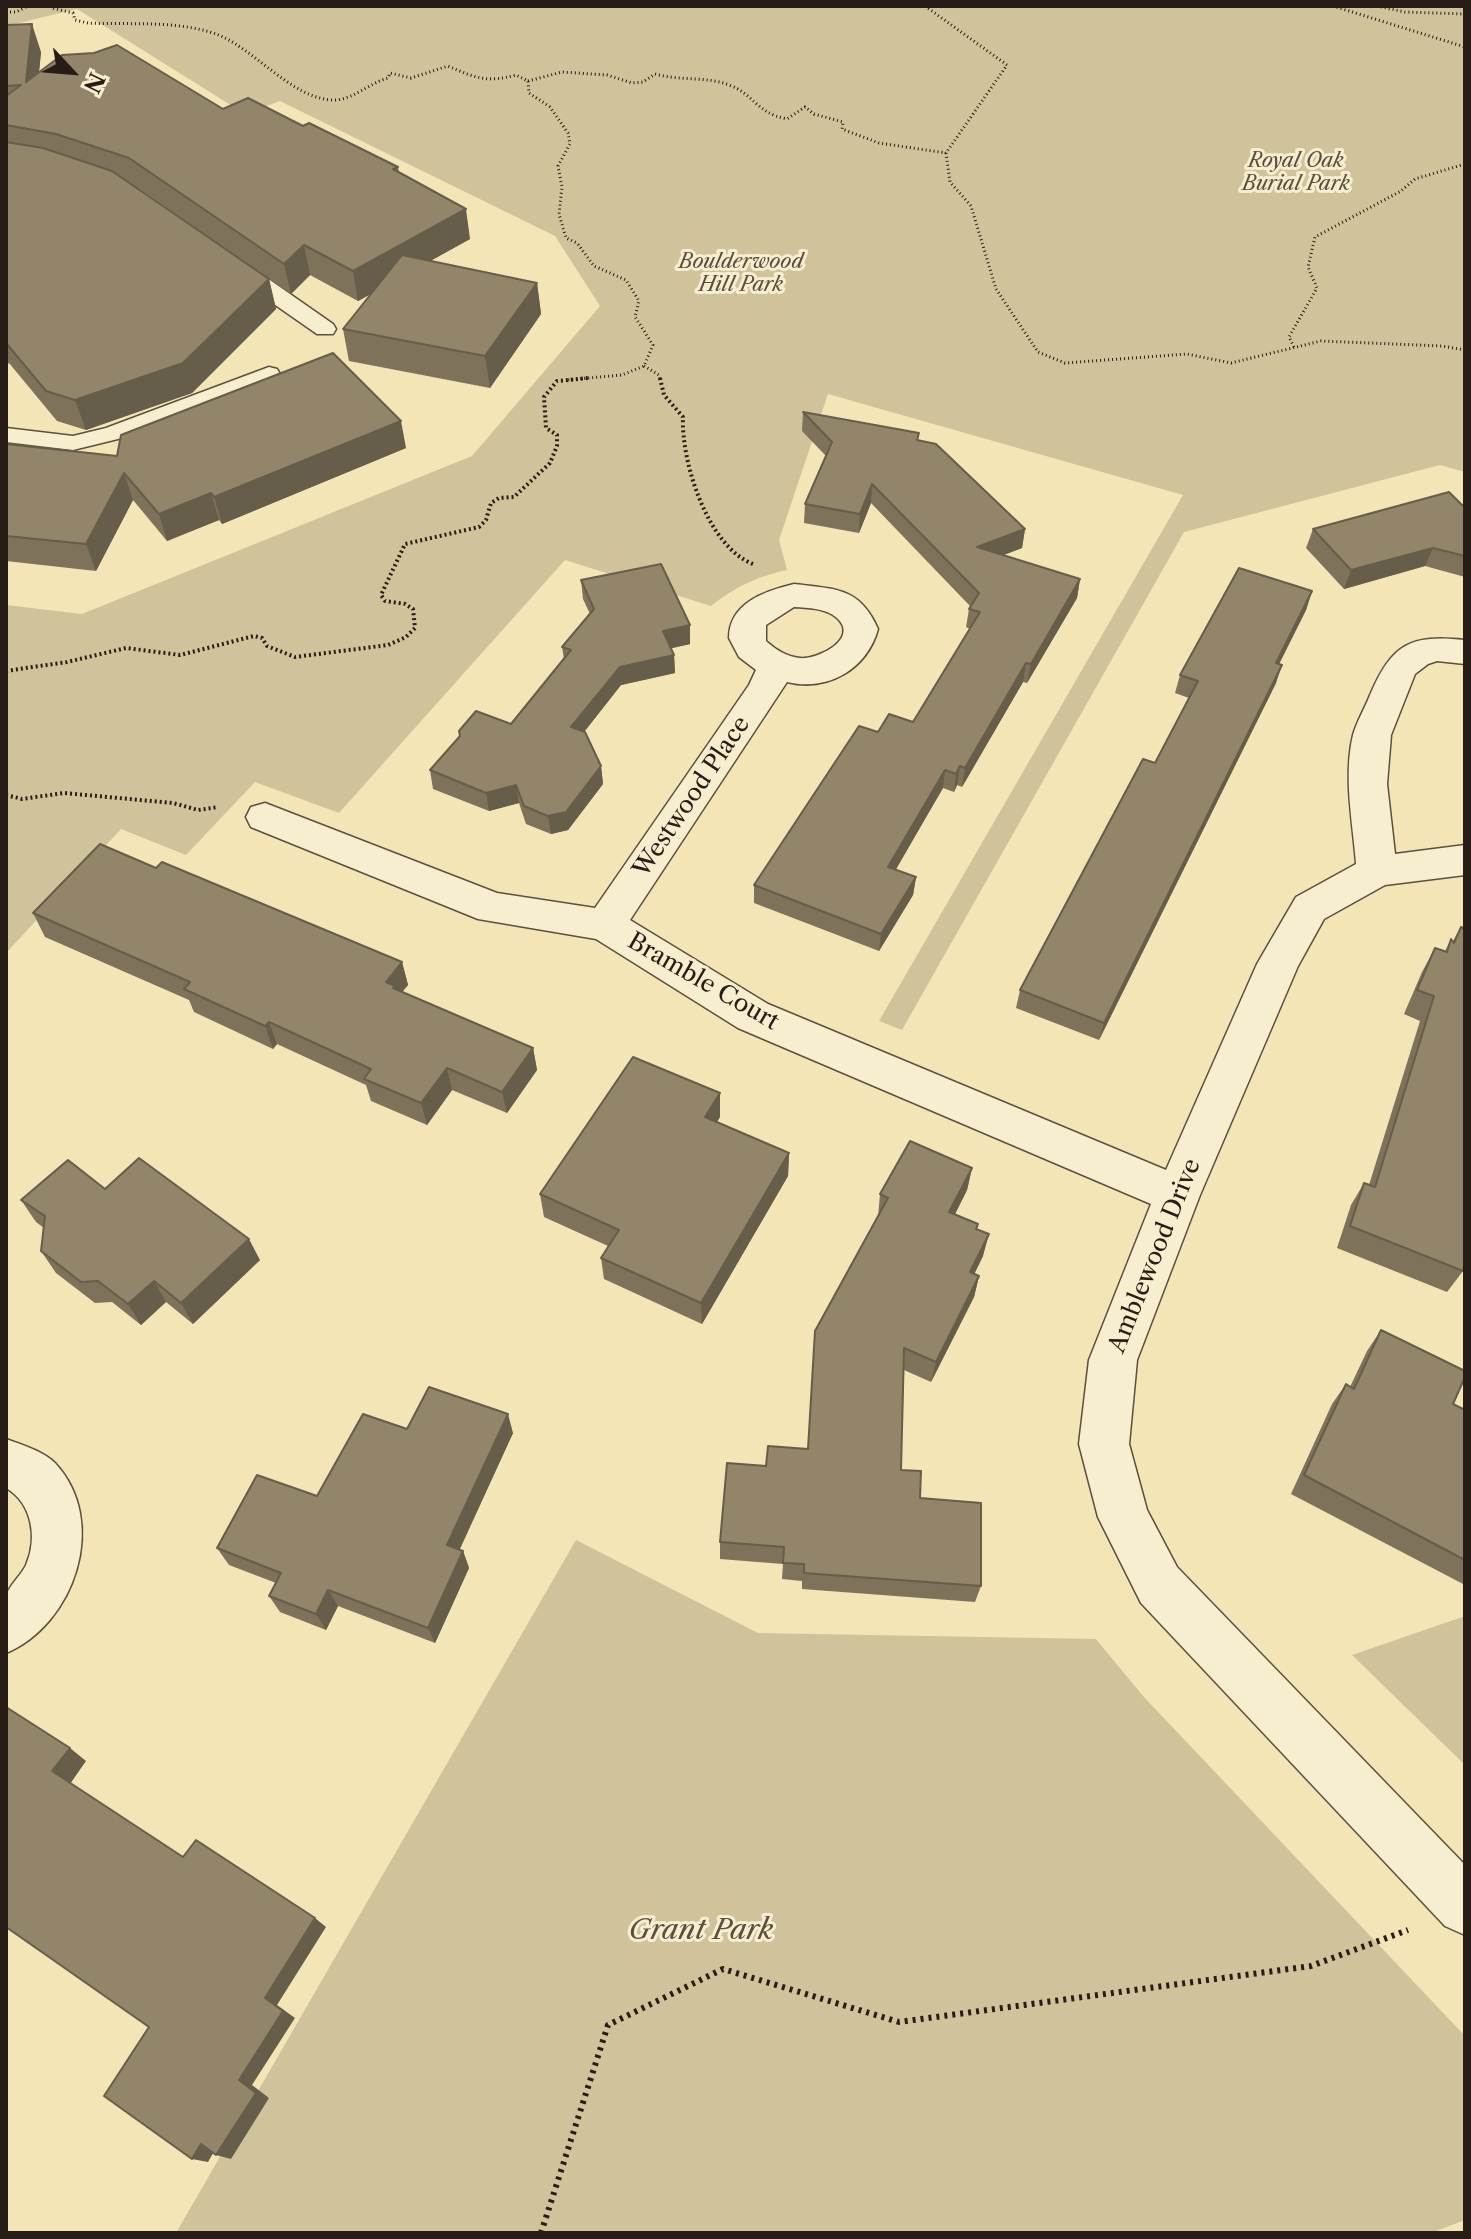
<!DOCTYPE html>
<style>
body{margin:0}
#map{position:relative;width:1471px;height:2239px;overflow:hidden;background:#f3e5b6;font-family:"Libre Caslon Text",serif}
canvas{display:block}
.frame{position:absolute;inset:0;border:8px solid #281d16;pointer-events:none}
.north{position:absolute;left:32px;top:32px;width:80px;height:80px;-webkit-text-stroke:6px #f7eed0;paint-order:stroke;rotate:116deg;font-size:22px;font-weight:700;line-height:32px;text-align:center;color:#281d16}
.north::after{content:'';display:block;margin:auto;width:28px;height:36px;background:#281d16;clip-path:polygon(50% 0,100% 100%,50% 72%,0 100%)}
</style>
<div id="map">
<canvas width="1471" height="2239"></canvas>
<div class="frame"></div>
<div class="north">N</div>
</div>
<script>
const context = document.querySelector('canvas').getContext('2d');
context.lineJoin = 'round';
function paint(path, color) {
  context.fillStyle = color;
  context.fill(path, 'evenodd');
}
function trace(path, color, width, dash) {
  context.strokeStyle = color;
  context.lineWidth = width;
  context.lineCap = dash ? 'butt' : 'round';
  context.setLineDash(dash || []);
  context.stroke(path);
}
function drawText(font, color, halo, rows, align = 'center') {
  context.font = font + ' "Libre Caslon Text",serif';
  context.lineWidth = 6;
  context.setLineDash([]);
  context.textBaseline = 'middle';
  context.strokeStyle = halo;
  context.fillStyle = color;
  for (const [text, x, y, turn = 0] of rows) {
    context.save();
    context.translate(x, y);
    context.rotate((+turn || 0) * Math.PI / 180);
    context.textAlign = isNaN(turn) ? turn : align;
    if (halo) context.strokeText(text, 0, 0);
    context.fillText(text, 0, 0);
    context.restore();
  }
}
paint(new Path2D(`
 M 6,6 L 1465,6 L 1465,472 L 1440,465 L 1184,532 L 902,1030 L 879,1021 L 1183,495 L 828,394 L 779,540 L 787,570 C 756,577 735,587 711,606 L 565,560 L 339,813 L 255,782 L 186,855 L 121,829 L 6,953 L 6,605 L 82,614 L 472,456 L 600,306 L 555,236 L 280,101 L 245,114 L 77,9 L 6,26 Z
 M 576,1540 L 758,1633 L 1096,1639 L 1143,1696 L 1465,2036 L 1465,2220 L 1431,2233 L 176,2233 Z
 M 1465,1616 L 1465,1765 L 1352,1655 Z`), '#d0c39b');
const lane = new Path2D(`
 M 236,261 L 244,262 L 333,324 L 336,329 L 333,334 L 317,334 L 228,272 L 225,267 Z
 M 269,367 L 277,369 L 280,374 L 277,379 L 122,438 L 73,450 L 6,442 L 6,428 L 73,436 L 106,428 Z`);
const street = new Path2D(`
 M 794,584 C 835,589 860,587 878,629 C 867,669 828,692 787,682 L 630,920 L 768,1004 L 1166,1170 L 1257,964 L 1296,897 L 1356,864 C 1353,823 1343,776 1353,735 C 1357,721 1365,708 1370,695 C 1392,644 1410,634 1465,640 L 1465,664 L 1437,661 L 1428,664 L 1415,674 L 1391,735 L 1387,784 L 1395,854 L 1465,845 L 1465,875 L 1385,885 L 1324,919 L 1298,966 L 1200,1195 L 1137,1360 L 1129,1444 L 1147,1510 L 1177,1567 L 1465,1865 L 1465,1935 L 1445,1926 L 1141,1603 L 1098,1517 L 1079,1444 L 1089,1360 L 1151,1204 L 738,1028 L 596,939 L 478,919 L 251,827 L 246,817 L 251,807 L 265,803 L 497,893 L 595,908 L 749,685 L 756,670 L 739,657 L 729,638 C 729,603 765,591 794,584 ZM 794,607 C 808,608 826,608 837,618 C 860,639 817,660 800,658 C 787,657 775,649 766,641 L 766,625 Z
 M 6,1439 C 22,1445 43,1451 55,1463 C 110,1522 74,1625 6,1653 C 6,1635 3,1614 6,1597 C 8,1586 21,1576 26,1565 C 38,1538 32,1503 6,1488 Z`);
trace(lane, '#5b4f3e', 3);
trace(street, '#5b4f3e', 3);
trace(new Path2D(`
 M 54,6 L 52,8 L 73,13 L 75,20 L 88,23 C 130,25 175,20 216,34 C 254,48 291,98 332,100 C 352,101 369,83 388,78 L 390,73 L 411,78 L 448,66 C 475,78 487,83 516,75 L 528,81 L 529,93 L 550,107 L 568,133 L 570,144 L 558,166 L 562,187 L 559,214 L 566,238 L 577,243 L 594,266 L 626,280 L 639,301 L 635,317 L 653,345 L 644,366 L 622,375 L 567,380
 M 925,6 L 1007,65 L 946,153 L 950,182 L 971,206 L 996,289 L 1038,352 L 1065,363 L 1187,354 L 1231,363 L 1321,341 L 1442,346 L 1465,350
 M 1333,6 L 1465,47
 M 1377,6 L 1405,12 L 1465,14
 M 6,12 L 16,12 L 28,6
 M 528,81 L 562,72 L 607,75 L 632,83 L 643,82 L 655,74 C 679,81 706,76 729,85 C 754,94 756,113 787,119 L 805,107 L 814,114 L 843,122 L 842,129 L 879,143 L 946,153
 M 1294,347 L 1289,337 L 1317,288 L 1308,267 L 1315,237 L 1401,191 L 1415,179 L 1465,164
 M 644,366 L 659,375 L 660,380`), '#281d16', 3, [1, 3]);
trace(new Path2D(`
 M 660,378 L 664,395 L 683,417 C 681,462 708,547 753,564
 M 6,671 L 67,662 L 126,648 L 180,655 L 254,636 L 262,638 L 267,646 L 295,657 L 388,645 L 406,637 L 415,628 L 413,609 L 405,604 L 385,601 L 381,595 L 405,544 L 479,527 L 486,520 L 491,503 L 499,498 L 514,497 L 550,463 L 557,446 L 557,435 L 546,428 L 544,397 L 557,381 L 589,378
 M 6,795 L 22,799 L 64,793 L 173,803 L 198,810 L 218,807`), '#281d16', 4, [2, 3]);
trace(new Path2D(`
 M 541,2233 L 608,2025 L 723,1969 L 899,2022 L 1311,1966 L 1408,1930`), '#281d16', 6, [3, 5]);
paint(lane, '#f7eed0');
paint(street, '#f7eed0');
paint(new Path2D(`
 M 6,25 L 41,52 L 39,72 L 303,126 L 398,167 L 399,172 L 470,239 L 430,261 L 537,283 L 541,314 L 490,388 L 349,361 L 343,329 L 371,294 L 358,301 L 310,275 L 291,294 L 138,188 L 134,186 L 269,279 L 276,309 L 192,393 L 86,430 L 57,421 L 9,363 L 6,366 Z
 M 803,412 L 919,441 L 1025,529 L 1022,548 L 1003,555 L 1080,579 L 1077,598 L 1027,683 L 1023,682 L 962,787 L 957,785 L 954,792 L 943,788 L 895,869 L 916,877 L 913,895 L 879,951 L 754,903 L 754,885 L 878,732 L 913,722 L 970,629 L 966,627 L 969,609 L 970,606 L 871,503 L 859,533 L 804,523 L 805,504 L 826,456 L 802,431 Z
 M 6,444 L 117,456 L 406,448 L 222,524 L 219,520 L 167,541 L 133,500 L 96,571 L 6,561 Z
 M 1462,505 L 1465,506 L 1465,577 L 1425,566 L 1344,589 L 1306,548 L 1313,529 Z
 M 581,580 L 690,625 L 690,644 L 671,648 L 674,655 L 675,673 L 621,685 L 584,732 L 601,766 L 603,784 L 568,830 L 551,834 L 526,824 L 519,803 L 489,811 L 433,789 L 430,770 L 460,736 L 511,724 L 564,659 L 562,647 L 590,614 L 583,599 Z
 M 1312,591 L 1306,610 L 1279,664 L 1276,683 L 1099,1040 L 1016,1008 L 1020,990 L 1155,763 L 1189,698 L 1175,693 L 1180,675 Z
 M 156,868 L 402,962 L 408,985 L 402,992 L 533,1048 L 537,1070 L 507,1113 L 452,1090 L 427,1125 L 371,1101 L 366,1085 L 277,1044 L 273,1049 L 194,1012 L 189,1000 L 45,937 L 33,913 Z
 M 1461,927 L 1463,1271 L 1447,1292 L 1337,1248 L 1351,1205 L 1364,1183 L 1369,1185 L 1420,1021 L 1404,1014 L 1422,972 L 1435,948 L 1445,951 L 1451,939 L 1453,941 Z
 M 720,1117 L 717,1122 L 789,1153 L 788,1176 L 702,1324 L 604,1279 L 601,1258 L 608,1246 L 544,1217 L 540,1194 Z
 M 972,1168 L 967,1190 L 955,1214 L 978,1224 L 977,1229 L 983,1256 L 974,1274 L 979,1276 L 974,1297 L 931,1382 L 904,1370 L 901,1470 L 981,1586 L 975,1602 L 802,1589 L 802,1581 L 782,1579 L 783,1564 L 720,1559 L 720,1542 L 766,1466 L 807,1449 L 878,1217 L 880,1194 Z
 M 105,1189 L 260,1260 L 193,1324 L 166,1302 L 141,1325 L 112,1302 L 95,1303 L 56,1273 L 41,1251 L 44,1228 L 36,1222 L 21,1200 Z
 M 1381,1330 L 1453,1404 L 1465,1410 L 1465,1585 L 1291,1494 L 1332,1404 L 1346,1384 L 1350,1387 L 1367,1351 Z
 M 407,1429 L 513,1433 L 459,1550 L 463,1551 L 469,1568 L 435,1643 L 338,1606 L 326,1630 L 280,1612 L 269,1596 L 276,1583 L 229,1565 L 217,1548 L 317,1496 Z`), '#7e725a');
paint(new Path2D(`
 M 32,24 L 41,52 L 35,111 L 26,82 Z
 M 466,209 L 470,239 L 358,301 L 353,271 Z
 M 304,245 L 310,275 L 291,294 L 284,264 Z
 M 269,279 L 276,309 L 192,393 L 86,430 L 75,400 Z
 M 537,283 L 541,314 L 490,388 L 485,356 Z
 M 401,421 L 406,448 L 222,524 L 214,497 Z
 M 124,473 L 133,500 L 96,571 L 86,544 Z
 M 872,484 L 871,503 L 859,533 L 860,514 Z
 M 211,493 L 219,520 L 167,541 L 159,514 Z
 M 1025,529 L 1022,548 L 975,566 L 977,547 Z
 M 1433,548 L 1425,566 L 1344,589 L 1351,570 Z
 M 1080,579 L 1077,598 L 1027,683 L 1031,664 Z
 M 1312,591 L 1306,610 L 1270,682 L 1276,663 Z
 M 690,625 L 690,644 L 664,650 L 663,631 Z
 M 674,655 L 675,673 L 621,685 L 573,746 L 571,727 L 620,667 Z
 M 1026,663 L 1023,682 L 962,787 L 965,768 Z
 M 1282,665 L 1276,683 L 1099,1040 L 1104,1023 Z
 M 601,766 L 603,784 L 568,830 L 551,834 L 548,816 Z
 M 960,766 L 957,785 L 954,792 L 956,774 Z
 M 945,770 L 943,788 L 887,885 L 888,867 Z
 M 516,785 L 519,803 L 489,811 L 486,793 Z
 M 916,877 L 913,895 L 879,951 L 881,934 Z
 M 402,962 L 408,985 L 398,997 L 386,982 Z
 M 269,1022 L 277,1044 L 273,1049 L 265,1026 Z
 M 533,1048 L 537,1070 L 507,1113 L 502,1092 Z
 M 447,1068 L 452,1090 L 427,1125 L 421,1103 Z
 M 720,1093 L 720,1117 L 705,1140 L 705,1117 Z
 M 789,1153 L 788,1176 L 702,1324 L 701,1303 Z
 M 972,1168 L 967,1190 L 945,1234 L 949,1212 Z
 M 989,1234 L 983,1256 L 965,1293 L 970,1272 Z
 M 249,1239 L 260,1260 L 193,1324 L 181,1303 Z
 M 979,1276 L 974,1297 L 931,1382 L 936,1362 Z
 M 154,1281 L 166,1302 L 141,1325 L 128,1304 Z
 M 508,1414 L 513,1433 L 454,1562 L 447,1545 Z
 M 463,1551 L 469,1568 L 435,1643 L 428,1628 Z
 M 328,1590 L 338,1606 L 326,1630 L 316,1614 Z
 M 70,1748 L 86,1761 L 70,1784 L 52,1771 Z
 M 315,1918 L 326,1927 L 277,2005 L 295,2018 L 252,2085 L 269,2098 L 231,2159 L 216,2155 L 265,1998 Z
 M 201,2144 L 216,2148 L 208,2162 L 192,2159 Z`), '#665d4a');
const building = new Path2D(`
 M 32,24 L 26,82 L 62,55 L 94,53 L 117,45 L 223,109 L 248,98 L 303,126 L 309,123 L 398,167 L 393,169 L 466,209 L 353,271 L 304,245 L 284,264 L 129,158 L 56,134 L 6,125 L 6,96 L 21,85 L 6,86 L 6,25 Z
 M 6,142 L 43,148 L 112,171 L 269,279 L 183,363 L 75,400 L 46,391 L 6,343 Z
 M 402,255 L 537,283 L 485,356 L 343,329 Z
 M 333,353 L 401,421 L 214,497 L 211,493 L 159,514 L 124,473 L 86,544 L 6,536 L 6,444 L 117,456 L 121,435 Z
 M 803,412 L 919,433 L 917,440 L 936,444 L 1025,529 L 977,547 L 1080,579 L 1031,664 L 1026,663 L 965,768 L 960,766 L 956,774 L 945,770 L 888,867 L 916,877 L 881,934 L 754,885 L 859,726 L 878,732 L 889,714 L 913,722 L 980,612 L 969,609 L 979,593 L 872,484 L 860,514 L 805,504 L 832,442 Z
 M 1449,492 L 1462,505 L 1465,506 L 1465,556 L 1433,548 L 1351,570 L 1313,529 Z
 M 661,564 L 690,625 L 663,631 L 674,655 L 620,667 L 571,727 L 585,732 L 601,766 L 566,812 L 548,816 L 524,806 L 516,785 L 486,793 L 430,770 L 460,736 L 459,731 L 476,711 L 511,724 L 571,650 L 562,647 L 594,609 L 581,580 Z
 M 1239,568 L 1312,591 L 1276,663 L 1282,665 L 1104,1023 L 1020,990 L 1143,759 L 1155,763 L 1198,681 L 1180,675 Z
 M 100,844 L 156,868 L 162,862 L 402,962 L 386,982 L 395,986 L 393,988 L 533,1048 L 502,1092 L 447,1068 L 421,1103 L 364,1079 L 371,1069 L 269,1022 L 265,1026 L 184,989 L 190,982 L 33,913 Z
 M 1461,927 L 1465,929 L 1465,1263 L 1463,1271 L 1350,1226 L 1364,1183 L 1375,1187 L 1434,996 L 1417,990 L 1435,948 L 1447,952 L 1451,939 L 1454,943 Z
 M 633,1057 L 720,1093 L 705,1117 L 789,1153 L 701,1303 L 601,1258 L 619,1230 L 540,1194 Z
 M 910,1141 L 972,1168 L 949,1212 L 978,1224 L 976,1229 L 989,1234 L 970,1272 L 979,1276 L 936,1362 L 904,1348 L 901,1470 L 921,1471 L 920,1498 L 981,1503 L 981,1586 L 804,1573 L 804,1564 L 783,1563 L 784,1547 L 720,1542 L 727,1463 L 766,1466 L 768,1446 L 808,1449 L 815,1331 L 888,1198 L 880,1194 Z
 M 139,1158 L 249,1239 L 181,1303 L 154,1281 L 128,1304 L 98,1281 L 81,1282 L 41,1251 L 45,1216 L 21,1200 L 68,1160 L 105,1189 Z
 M 1381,1330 L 1465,1371 L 1465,1377 L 1453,1404 L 1465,1410 L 1465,1560 L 1304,1475 L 1346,1384 L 1354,1389 Z
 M 429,1387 L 508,1414 L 447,1545 L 463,1551 L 428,1628 L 328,1590 L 316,1614 L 269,1596 L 281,1573 L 217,1548 L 257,1475 L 317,1496 L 363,1414 L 407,1429 Z
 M 6,1707 L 70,1748 L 52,1771 L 183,1857 L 196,1840 L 315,1918 L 265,1998 L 283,2011 L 239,2080 L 256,2093 L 216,2155 L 201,2144 L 192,2159 L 104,2096 L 149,2027 L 6,1927 Z`);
paint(building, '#928569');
trace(building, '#665d4a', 2);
drawText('italic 20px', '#5a4f3e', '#f7eed0', [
 ["Royal Oak",1296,161],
 ["Burial Park",1296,184],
 ["Boulderwood",741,262],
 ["Hill Park",741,285]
]);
drawText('24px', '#281d16', '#f7eed0', [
 ["Westwood Place",692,797,-56],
 ["Bramble Court",703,982,30],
 ["Amblewood Drive",1155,1256,-68]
]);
drawText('italic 28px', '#5a4f3e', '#f7eed0', [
 ["Grant Park",701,1931]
]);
</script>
